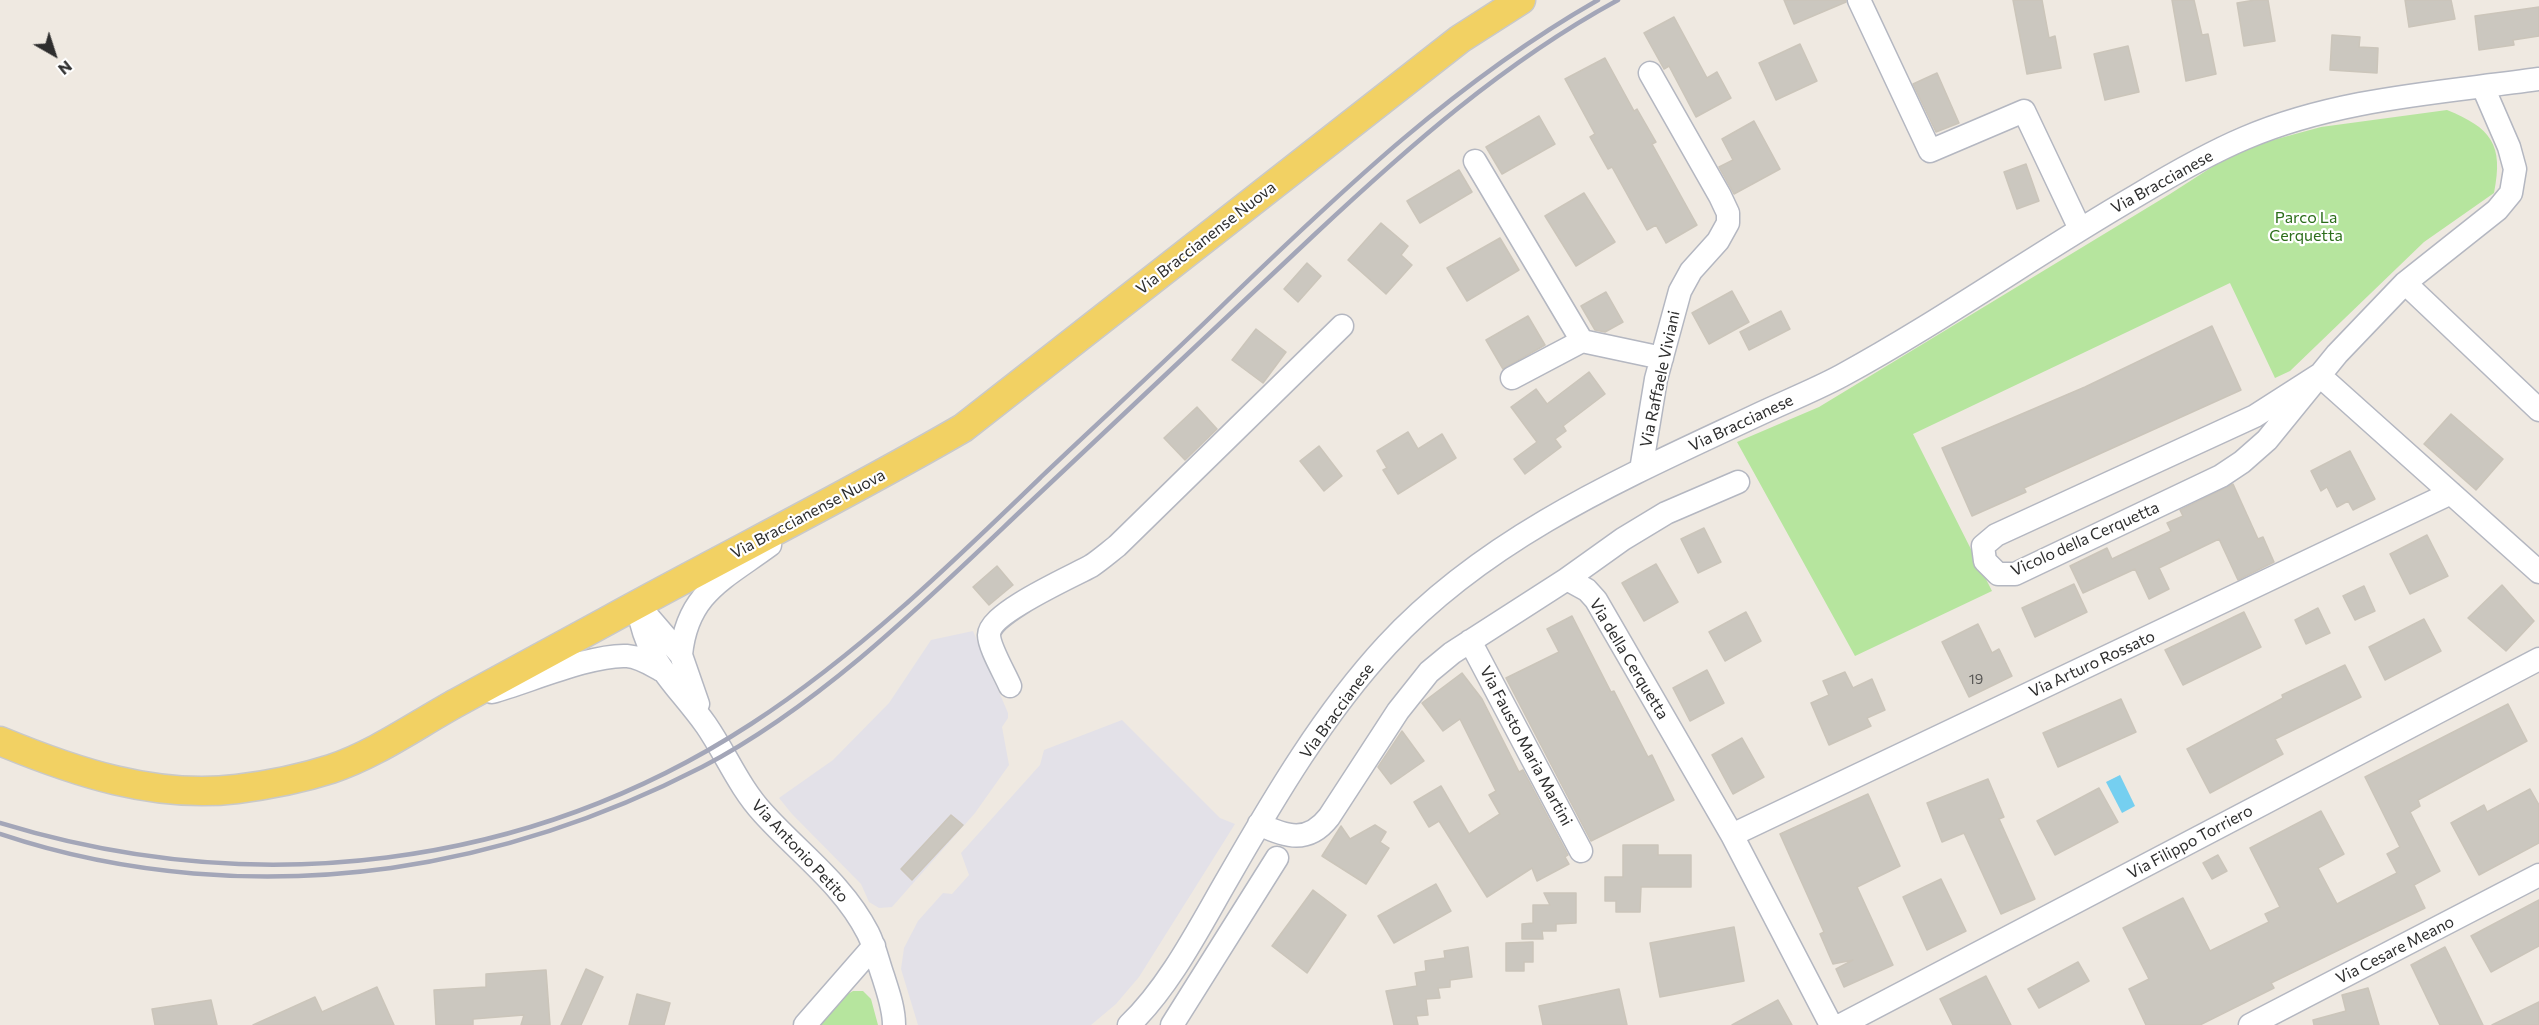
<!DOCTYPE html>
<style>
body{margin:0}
#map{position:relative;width:2539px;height:1025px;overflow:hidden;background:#efe9e1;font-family:Commissioner,sans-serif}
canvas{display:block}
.north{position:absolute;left:24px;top:24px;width:60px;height:60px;-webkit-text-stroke:4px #fff;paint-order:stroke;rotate:141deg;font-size:16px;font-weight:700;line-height:24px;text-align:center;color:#2e2e2e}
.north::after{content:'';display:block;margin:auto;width:21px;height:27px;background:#2e2e2e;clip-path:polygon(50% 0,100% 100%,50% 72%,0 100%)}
</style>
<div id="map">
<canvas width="2539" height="1025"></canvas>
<div class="north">N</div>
</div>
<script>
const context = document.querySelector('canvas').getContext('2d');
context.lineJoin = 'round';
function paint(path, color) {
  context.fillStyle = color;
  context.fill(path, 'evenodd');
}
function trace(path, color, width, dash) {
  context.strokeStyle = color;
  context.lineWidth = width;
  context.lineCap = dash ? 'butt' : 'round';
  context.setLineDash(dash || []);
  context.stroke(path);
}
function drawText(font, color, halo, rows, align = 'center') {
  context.font = font + ' Commissioner,sans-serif';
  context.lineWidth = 4.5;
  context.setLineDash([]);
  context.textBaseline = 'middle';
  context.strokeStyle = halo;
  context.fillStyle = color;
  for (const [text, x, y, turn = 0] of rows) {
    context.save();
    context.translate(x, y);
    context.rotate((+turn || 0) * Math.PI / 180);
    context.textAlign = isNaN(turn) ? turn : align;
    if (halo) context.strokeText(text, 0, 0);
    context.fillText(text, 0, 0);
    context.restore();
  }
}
paint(new Path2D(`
 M 973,631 L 1008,713 L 1008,718 L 1002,727 L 1009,765 L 975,813 L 892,907 L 879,908 L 869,902 L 861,884 L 792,814 L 779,798 L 833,760 L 889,703 L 931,640 Z
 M 1122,720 L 1220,818 L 1235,824 L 1139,977 L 1116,1004 L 1091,1025 L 918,1025 L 901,969 L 904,948 L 918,921 L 943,893 L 952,894 L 969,875 L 961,853 L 1040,765 L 1044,750 Z`), '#e3e1e8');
paint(new Path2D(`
 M 2447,110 C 2491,128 2504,144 2494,193 L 2424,242 L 2290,371 L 2275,378 L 2230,283 L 1913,434 L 1992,591 L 1855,656 L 1737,442 L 1819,407 L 2170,194 L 2240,149 L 2321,127 Z
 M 853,991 L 863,991 L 871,999 L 878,1025 L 818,1025 L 846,995 Z`), '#b6e59e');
paint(new Path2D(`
 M 2120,775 L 2135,806 L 2122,813 L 2106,782 Z`), '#75cff0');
const building = new Path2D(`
 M 1784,0 L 1846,0 L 1846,2 L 1794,24 Z
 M 2013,0 L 2042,0 L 2049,38 L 2055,36 L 2061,68 L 2027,74 Z
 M 2172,0 L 2194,0 L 2202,35 L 2208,34 L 2216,74 L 2186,81 Z
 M 2255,0 L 2268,0 L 2275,41 L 2244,46 L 2237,3 Z
 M 2405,0 L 2451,0 L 2455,19 L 2409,27 Z
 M 2539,7 L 2539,36 L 2513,40 L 2514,45 L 2479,50 L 2475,16 Z
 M 1674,17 L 1707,78 L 1717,72 L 1731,98 L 1696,117 L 1669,66 L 1664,69 L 1644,33 Z
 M 2332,35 L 2360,37 L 2359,47 L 2378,48 L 2377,73 L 2330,70 Z
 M 1800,44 L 1817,81 L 1776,100 L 1759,63 Z
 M 2128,46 L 2139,92 L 2105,100 L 2094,54 Z
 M 1605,58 L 1634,111 L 1637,109 L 1656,142 L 1652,144 L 1697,225 L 1666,243 L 1656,225 L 1647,230 L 1612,167 L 1608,169 L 1590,137 L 1595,134 L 1565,79 Z
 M 1937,73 L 1959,123 L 1936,132 L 1913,84 Z
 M 1539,116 L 1555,144 L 1502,174 L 1486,147 Z
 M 1754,121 L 1780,169 L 1734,194 L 1719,167 L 1733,160 L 1722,139 Z
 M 2026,164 L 2039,201 L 2017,209 L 2004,172 Z
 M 1459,170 L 1472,192 L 1420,223 L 1407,201 Z
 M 1584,193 L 1615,242 L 1576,266 L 1545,216 Z
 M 1381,223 L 1408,246 L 1401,255 L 1412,265 L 1386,294 L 1348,260 Z
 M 1500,238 L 1519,270 L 1467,301 L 1447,268 Z
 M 1307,263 L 1321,276 L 1298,302 L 1284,289 Z
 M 1732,291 L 1749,322 L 1709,344 L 1692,313 Z
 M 1606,292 L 1623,322 L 1605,332 L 1595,330 L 1581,306 Z
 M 1781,311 L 1790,329 L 1749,350 L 1740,332 Z
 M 1528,316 L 1545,345 L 1503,369 L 1486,340 Z
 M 2212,326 L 2241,390 L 2024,488 L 2026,492 L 1972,516 L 1942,448 L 2085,387 Z
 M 1256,329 L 1286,352 L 1263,383 L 1232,360 Z
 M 1589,372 L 1605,394 L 1563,426 L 1566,431 L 1555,439 L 1561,447 L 1525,474 L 1514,459 L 1537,442 L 1511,407 L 1536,389 L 1547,404 Z
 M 1197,407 L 1217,429 L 1185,460 L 1164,438 Z
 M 2451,414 L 2503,459 L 2476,490 L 2424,444 Z
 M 1408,432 L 1418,449 L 1442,434 L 1456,458 L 1398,494 L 1383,470 L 1387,468 L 1377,451 Z
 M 1319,446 L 1342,476 L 1324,491 L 1300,461 Z
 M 2350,451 L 2375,499 L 2353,510 L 2348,501 L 2337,507 L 2327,487 L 2321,491 L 2311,471 Z
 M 2233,484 L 2258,539 L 2263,537 L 2274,562 L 2238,580 L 2219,539 L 2159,568 L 2169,589 L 2149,599 L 2135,569 L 2083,593 L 2070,566 L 2107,548 L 2112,559 L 2171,531 L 2167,523 L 2183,516 L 2180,510 Z
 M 1704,528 L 1721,562 L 1698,573 L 1681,539 Z
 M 2427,535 L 2448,576 L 2410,594 L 2390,554 Z
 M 1656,564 L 1678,602 L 1644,621 L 1622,583 Z
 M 997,566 L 1013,585 L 989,605 L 973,587 Z
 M 2074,584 L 2087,612 L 2035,637 L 2022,608 Z
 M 2502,585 L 2534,621 L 2506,651 L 2468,618 Z
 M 2364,586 L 2375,611 L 2355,620 L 2343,596 Z
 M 2318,608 L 2330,633 L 2306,644 L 2295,620 Z
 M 1746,612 L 1761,641 L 1725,661 L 1709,632 Z
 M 2244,612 L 2261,647 L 2183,685 L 2165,650 Z
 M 1572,616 L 1611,692 L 1614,691 L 1648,757 L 1652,755 L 1674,800 L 1591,841 L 1506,678 L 1559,652 L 1547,629 Z
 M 2424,619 L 2441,651 L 2385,680 L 2369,647 Z
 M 1978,624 L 1992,653 L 1999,649 L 2012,676 L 1969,697 L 1942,642 Z
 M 2345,665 L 2361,697 L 2275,739 L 2283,754 L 2210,793 L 2187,749 L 2283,698 L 2282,695 Z
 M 1707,670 L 1724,703 L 1690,721 L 1673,688 Z
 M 1845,672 L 1853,688 L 1872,679 L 1885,710 L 1867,718 L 1871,726 L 1829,745 L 1811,703 L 1829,695 L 1823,681 Z
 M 1462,673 L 1482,699 L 1519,772 L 1523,770 L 1568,855 L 1565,857 L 1569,864 L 1537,881 L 1532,868 L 1487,897 L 1439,821 L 1429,827 L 1414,802 L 1441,786 L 1469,834 L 1500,814 L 1489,795 L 1496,791 L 1460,719 L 1443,731 L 1422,703 Z
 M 2121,699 L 2136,732 L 2058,767 L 2043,733 Z
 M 2508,704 L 2527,741 L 2418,800 L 2420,806 L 2410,812 L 2440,871 L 2414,885 L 2425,908 L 2271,983 L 2274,988 L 2200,1025 L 2146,1025 L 2129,989 L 2149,979 L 2123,928 L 2183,898 L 2210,951 L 2269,922 L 2265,914 L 2280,907 L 2250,848 L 2321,811 L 2344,854 L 2318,868 L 2337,904 L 2397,873 L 2387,854 L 2400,847 L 2365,777 Z
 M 1402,731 L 1424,761 L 1391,784 L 1378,767 Z
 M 1742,738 L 1764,777 L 1733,794 L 1712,755 Z
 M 1988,779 L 2004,817 L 1999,819 L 2035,899 L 2001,914 L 1964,833 L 1942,842 L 1927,803 Z
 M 2099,788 L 2118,822 L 2055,855 L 2037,821 Z
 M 2530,789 L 2539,805 L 2539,843 L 2479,875 L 2451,823 L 2484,805 L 2487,812 Z
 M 1868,794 L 1900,866 L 1857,887 L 1893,965 L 1844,987 L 1836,969 L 1853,960 L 1833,964 L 1820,934 L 1824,932 L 1780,834 Z
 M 951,815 L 963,825 L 912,880 L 901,869 Z
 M 1375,825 L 1386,832 L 1380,842 L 1389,848 L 1366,884 L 1322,856 L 1341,826 L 1350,839 Z
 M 1623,845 L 1658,845 L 1658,855 L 1691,855 L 1691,887 L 1641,887 L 1640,912 L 1616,912 L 1616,901 L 1605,901 L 1605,877 L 1623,877 Z
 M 2218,855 L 2227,871 L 2212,879 L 2203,863 Z
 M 1941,879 L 1966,931 L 1927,950 L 1903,897 Z
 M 1436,884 L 1451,911 L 1394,943 L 1378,916 Z
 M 1313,890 L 1346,915 L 1307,973 L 1272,946 Z
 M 1544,893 L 1576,893 L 1576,923 L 1556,924 L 1556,931 L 1542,931 L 1543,939 L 1522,939 L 1522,924 L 1533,923 L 1533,905 L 1550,905 Z
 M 2539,900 L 2539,946 L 2491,972 L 2471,936 Z
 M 1734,927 L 1744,981 L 1660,997 L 1650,943 Z
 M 1533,942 L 1533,962 L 1524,962 L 1524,971 L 1506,971 L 1506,943 Z
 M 1468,947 L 1472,977 L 1450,980 L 1450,987 L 1438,988 L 1440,998 L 1426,999 L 1428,1015 L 1416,1016 L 1418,1025 L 1394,1025 L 1386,991 L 1417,986 L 1415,973 L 1426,971 L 1425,961 L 1445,958 L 1444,951 Z
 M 2445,947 L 2450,957 L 2483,1025 L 2440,1025 L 2411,965 Z
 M 2078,962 L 2089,981 L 2039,1008 L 2028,989 Z
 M 586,969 L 603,977 L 581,1025 L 561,1025 Z
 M 546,970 L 550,1025 L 521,1025 L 524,1015 L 473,1019 L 473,1025 L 436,1025 L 434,990 L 486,987 L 486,974 Z
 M 1986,976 L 2011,1025 L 1953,1025 L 1940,999 Z
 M 377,987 L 394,1025 L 253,1025 L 315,997 L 322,1012 Z
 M 2368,988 L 2379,1025 L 2314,1025 L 2313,1020 L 2346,1011 L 2342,995 Z
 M 1619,989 L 1627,1025 L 1543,1025 L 1539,1006 Z
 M 637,994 L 670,1003 L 664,1025 L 629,1025 Z
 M 211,1000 L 217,1025 L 155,1025 L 152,1009 Z
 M 1778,1000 L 1792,1025 L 1732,1025 Z
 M 2539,1002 L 2539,1025 L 2492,1025 Z`);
paint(building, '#cbc7bf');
trace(building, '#cbc5ba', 1.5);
const minor = new Path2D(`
 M 1859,0 L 1930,151 L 2024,111 L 2080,229
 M 1475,161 L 1582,341
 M 2405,283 L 2539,410
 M 2319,375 L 2255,416 L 1996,535 L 1983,546 L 1985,561 L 1998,574 L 2015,574 L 2221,476 L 2242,462 L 2267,440 L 2337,354 L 2405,283 L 2497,210 L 2511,193 L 2515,169 L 2509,147 L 2483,87
 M 2319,375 L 2539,572
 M 1512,378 L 1582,341 L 1662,358
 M 1641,470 L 1656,379 L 1680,291 L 1691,271 L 1718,241 L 1728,223 L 1728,213 L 1720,196 L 1650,73
 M 1567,579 L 1623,539 L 1666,513 L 1738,482
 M 637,604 C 648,666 672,678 706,725 C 726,754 739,787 763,813 C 799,853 843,884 868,933 C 875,947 878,962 883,976 C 888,992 894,1008 894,1025
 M 638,605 L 681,655 L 698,704
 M 1470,641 L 1581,851
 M 681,655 C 687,593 724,579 770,545
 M 1010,686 C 1005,674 989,647 989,635 C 989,613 1071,577 1091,566 C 1100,560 1108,553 1117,546 L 1342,326
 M 492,692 C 528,682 592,654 627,656 C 640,657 650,664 661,670
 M 1259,824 C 1286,837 1308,844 1329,817 L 1398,711 L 1429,672 L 1452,653 L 1567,579 L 1587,590 L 1596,600 L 1732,835 L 1831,1025
 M 1732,835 L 2451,493
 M 805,1025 L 874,946
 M 1129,1025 C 1170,986 1200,926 1228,878 C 1274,798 1324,713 1387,645 C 1487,537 1623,478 1753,417 C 1782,403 1813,391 1841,376 C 1942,321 2036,254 2136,196 C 2171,175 2207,154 2245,138 C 2339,98 2440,93 2539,79
 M 1172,1025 L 1277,858
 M 1841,1025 L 2539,659
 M 2250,1025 L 2539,875`);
const major = new Path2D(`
 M 0,741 C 75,772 155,799 237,789 C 269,785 300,779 331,769 C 376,754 416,725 458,702 C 507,675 557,648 607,621 C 725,556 846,496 963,428 L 1460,39 L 1521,0`);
trace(minor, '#b4b7c1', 25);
trace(major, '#c9c9c9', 31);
trace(minor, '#fff', 22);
trace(major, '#f2d163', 28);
trace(new Path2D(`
 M 0,823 C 255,901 526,870 751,724 C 857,655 950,565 1041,477 C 1103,418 1167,360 1228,300 C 1342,190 1459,79 1598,0
 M 0,834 C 125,876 261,886 391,868 C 501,852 603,818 702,767 C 821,705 928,599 1025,507 C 1121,416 1217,326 1313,236 C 1407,148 1504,62 1618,0`), '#a3a6b8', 4.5);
drawText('14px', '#555452', null, [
 ["19",1976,679]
]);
drawText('16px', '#2e2e2e', '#fff', [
 ["Via Braccianese",2162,182,-29],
 ["Via Braccianense Nuova",1206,238,-38],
 ["Via Raffaele Viviani",1660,379,-78],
 ["Via Braccianese",1741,423,-25],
 ["Via Braccianense Nuova",808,514,-28],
 ["Vicolo della Cerquetta",2085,539,-24],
 ["Via della Cerquetta",1629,659,59],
 ["Via Arturo Rossato",2092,664,-25],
 ["Via Braccianese",1337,711,-54],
 ["Via Fausto Maria Martini",1526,746,62],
 ["Via Filippo Torriero",2190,842,-28],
 ["Via Antonio Petito",800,851,47],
 ["Via Cesare Meano",2395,950,-27]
]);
drawText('16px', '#2c6e1b', '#fff', [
 ["Parco La",2306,218],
 ["Cerquetta",2306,236]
]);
</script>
